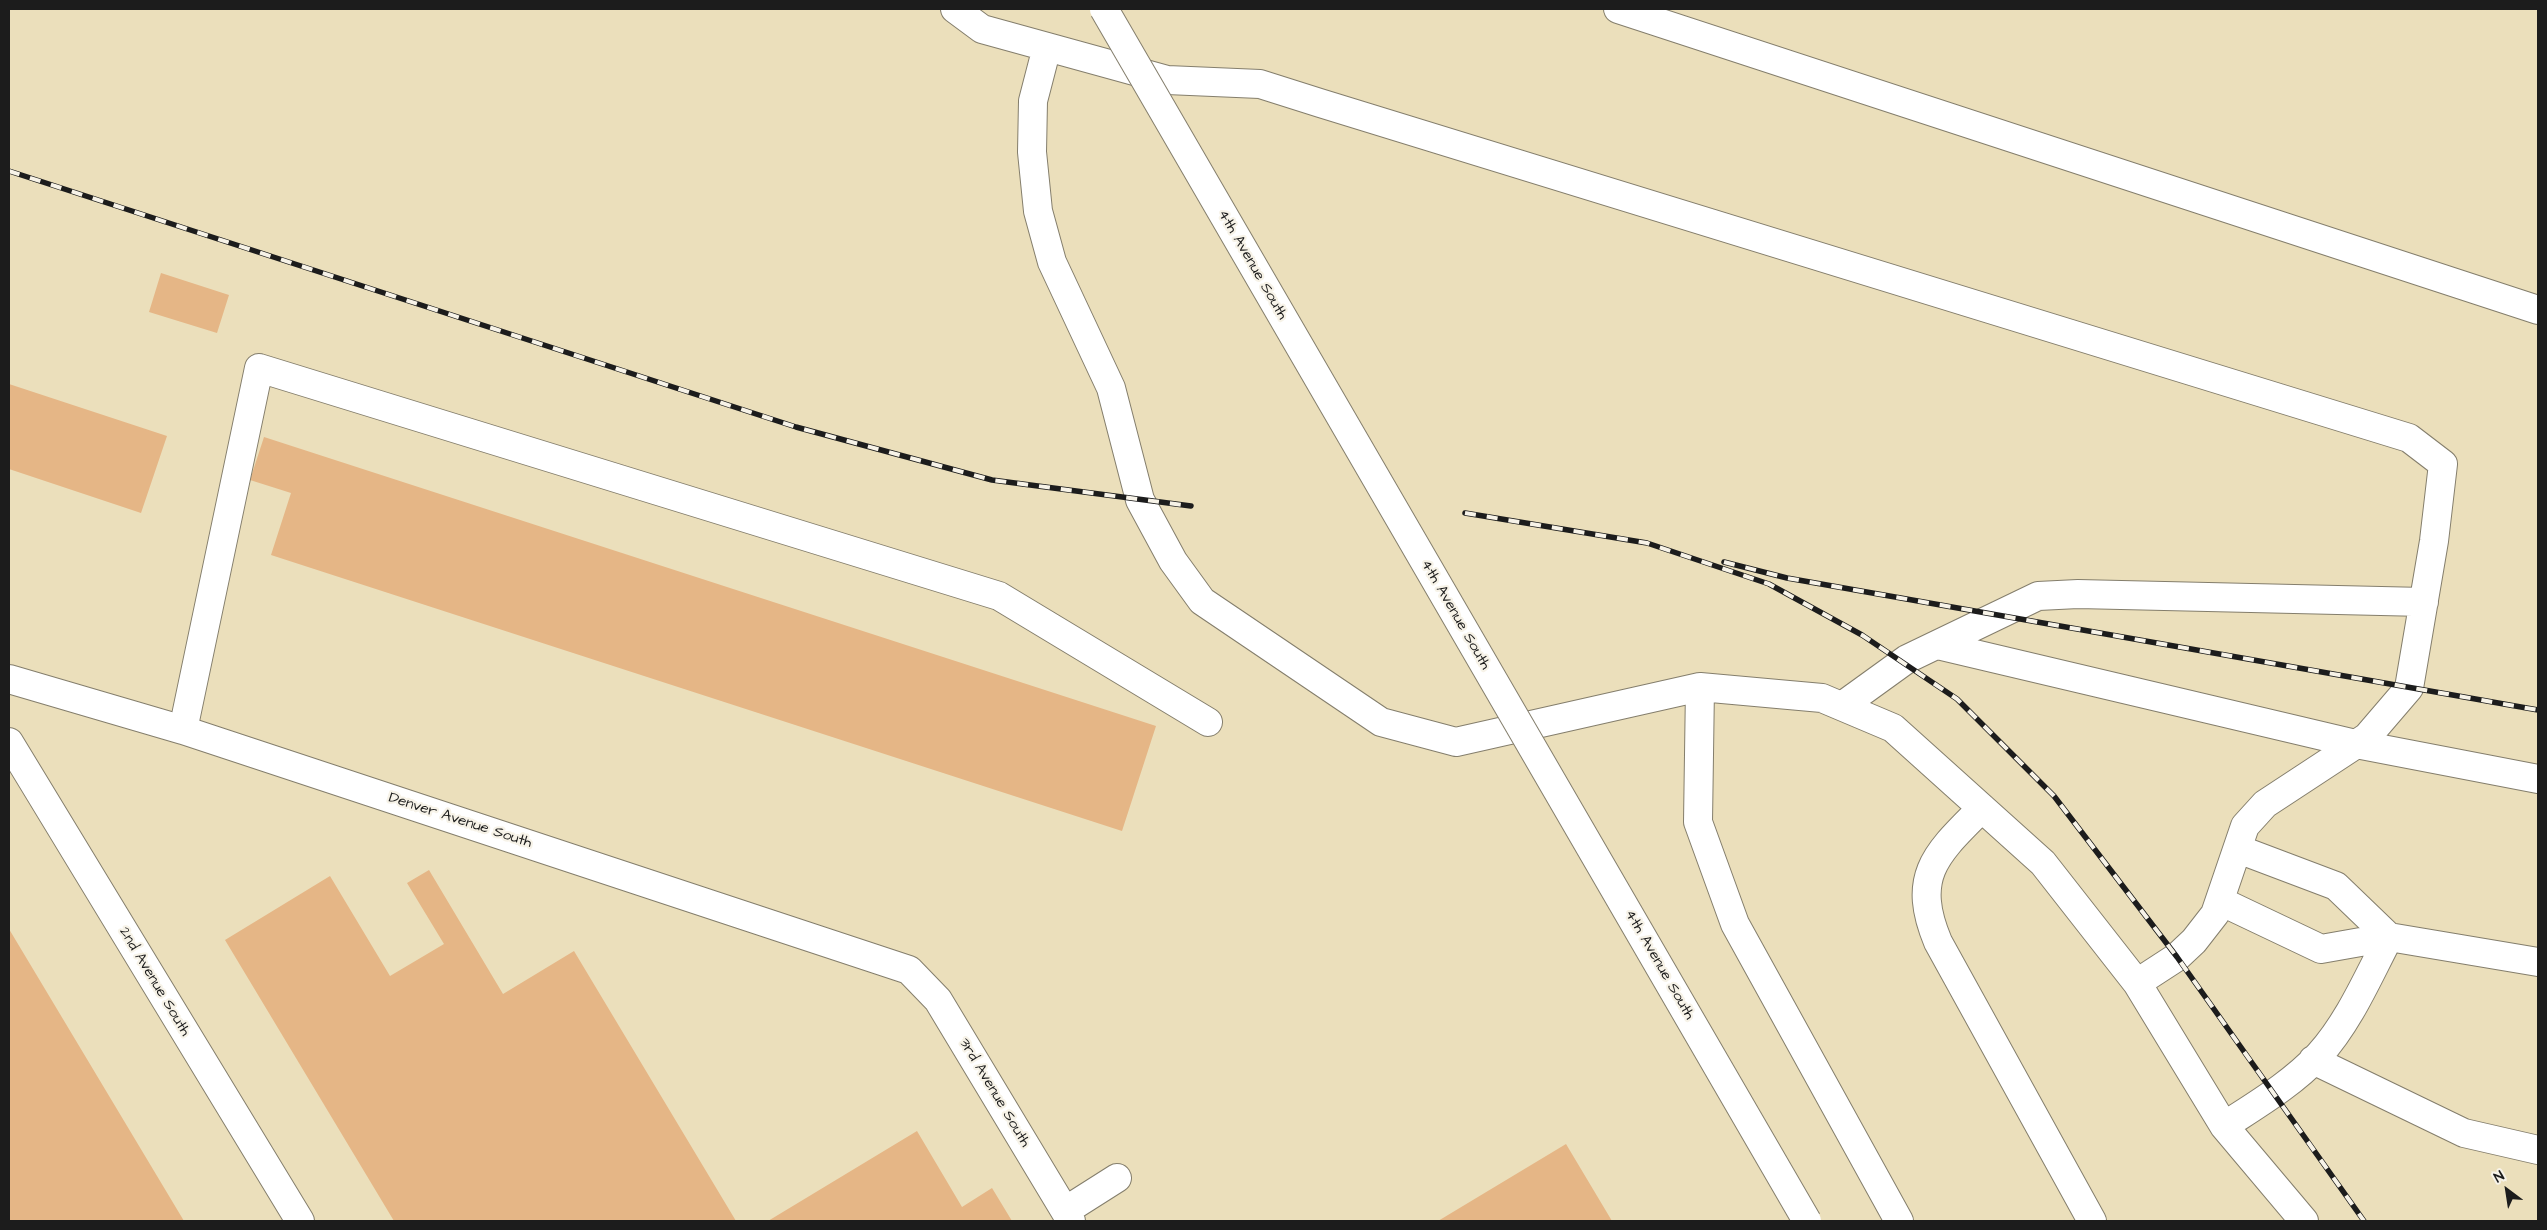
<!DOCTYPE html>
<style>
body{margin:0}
#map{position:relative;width:2547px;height:1230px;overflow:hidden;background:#ebdfbb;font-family:"Architects Daughter",sans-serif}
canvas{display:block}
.frame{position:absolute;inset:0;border:10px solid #1c1c1c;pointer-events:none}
.north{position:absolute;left:2482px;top:1165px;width:50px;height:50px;-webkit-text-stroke:4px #f7f3e8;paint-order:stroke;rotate:329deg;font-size:14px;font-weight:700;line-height:20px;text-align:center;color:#1c1c1c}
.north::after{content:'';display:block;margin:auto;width:18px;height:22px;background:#1c1c1c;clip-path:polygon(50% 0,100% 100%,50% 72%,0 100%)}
</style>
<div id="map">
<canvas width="2547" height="1230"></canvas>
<div class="frame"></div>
<div class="north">N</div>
</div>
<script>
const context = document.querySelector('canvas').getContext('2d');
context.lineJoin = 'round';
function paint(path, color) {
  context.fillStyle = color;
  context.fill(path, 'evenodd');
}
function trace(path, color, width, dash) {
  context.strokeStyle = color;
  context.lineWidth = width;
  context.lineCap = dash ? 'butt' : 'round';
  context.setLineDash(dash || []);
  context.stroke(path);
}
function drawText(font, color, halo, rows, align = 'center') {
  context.font = font + ' "Architects Daughter",sans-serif';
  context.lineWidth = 4.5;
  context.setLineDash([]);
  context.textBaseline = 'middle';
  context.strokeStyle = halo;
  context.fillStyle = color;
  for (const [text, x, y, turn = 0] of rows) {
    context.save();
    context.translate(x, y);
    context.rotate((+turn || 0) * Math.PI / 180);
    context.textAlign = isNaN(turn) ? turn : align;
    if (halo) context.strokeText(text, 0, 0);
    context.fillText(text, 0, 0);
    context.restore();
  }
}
paint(new Path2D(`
 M 161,273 L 229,295 L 217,333 L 149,312 Z
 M 9,384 L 167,436 L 141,513 L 9,469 Z
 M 264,437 L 1156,726 L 1122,831 L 271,555 L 291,493 L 250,480 Z
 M 429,870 L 503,994 L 574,951 L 736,1221 L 394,1221 L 225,940 L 330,876 L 390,976 L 444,944 L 407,883 Z
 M 9,929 L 184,1221 L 9,1221 Z
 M 917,1131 L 962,1207 L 992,1188 L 1012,1221 L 768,1221 Z
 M 1566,1144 L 1612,1221 L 1438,1221 Z`), '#e5b686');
const minor = new Path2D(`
 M 955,9 L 982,29 L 1167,80 L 1260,84 L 1320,103 L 2409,438 L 2443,464 L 2434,541 L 2409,688 L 2367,737 L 2265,804 L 2245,826 L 2215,914 L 2194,941 L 2177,957 L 2137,983
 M 1618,9 L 2538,310
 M 1047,47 L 1033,101 L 1032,152 L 1038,211 L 1052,262 L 1111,388 L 1140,500 L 1173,561 L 1202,601 L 1381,722 L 1456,742 L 1700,687 L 1822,698 L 1893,728 L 2043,863 L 2137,983 L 2224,1126 L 2304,1221
 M 1937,645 L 2356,744 L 2538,779
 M 9,679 L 183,730 L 909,970 L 938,1000 L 1071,1221
 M 1700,687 L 1698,822 L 1735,924 L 1899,1221
 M 1842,706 L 1907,659 L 2038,596 L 2078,594 L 2424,602
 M 183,730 L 259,368 L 999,596 L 1208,722
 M 9,742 L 300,1221
 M 1982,808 C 1937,853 1910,875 1938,942 L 2092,1221
 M 2238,849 L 2336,886 L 2389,937 L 2538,962
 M 2220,901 L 2321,949 L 2389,937
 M 2313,1060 L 2464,1133 L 2538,1150
 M 2224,1126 C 2256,1105 2292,1084 2319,1055 C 2349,1022 2368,977 2389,937
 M 1065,1211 L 1117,1178`);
trace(minor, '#847e6c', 30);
trace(minor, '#fff', 28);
const rail = new Path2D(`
 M 9,171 L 796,427 L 992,480 L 1191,506
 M 1465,513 L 1647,543 L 1769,584 L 1862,635 L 1957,699 L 2054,796 L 2177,957 L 2364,1221
 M 1724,562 L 1787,578 L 2538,710`);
trace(rail, '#1c1c1c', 5.5);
trace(rail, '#f7f3e8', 4, [11]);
const majorBridge = new Path2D(`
 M 1104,9 L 1807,1221`);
trace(majorBridge, '#847e6c', 30, []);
trace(majorBridge, '#fff', 28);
drawText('15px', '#1c1c1c', '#f7f3e8', [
 ["4th Avenue South",1252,265,60],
 ["4th Avenue South",1455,615,60],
 ["Denver Avenue South",460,821,18],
 ["4th Avenue South",1659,965,60],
 ["2nd Avenue South",154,982,59],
 ["3rd Avenue South",994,1093,59]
]);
</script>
